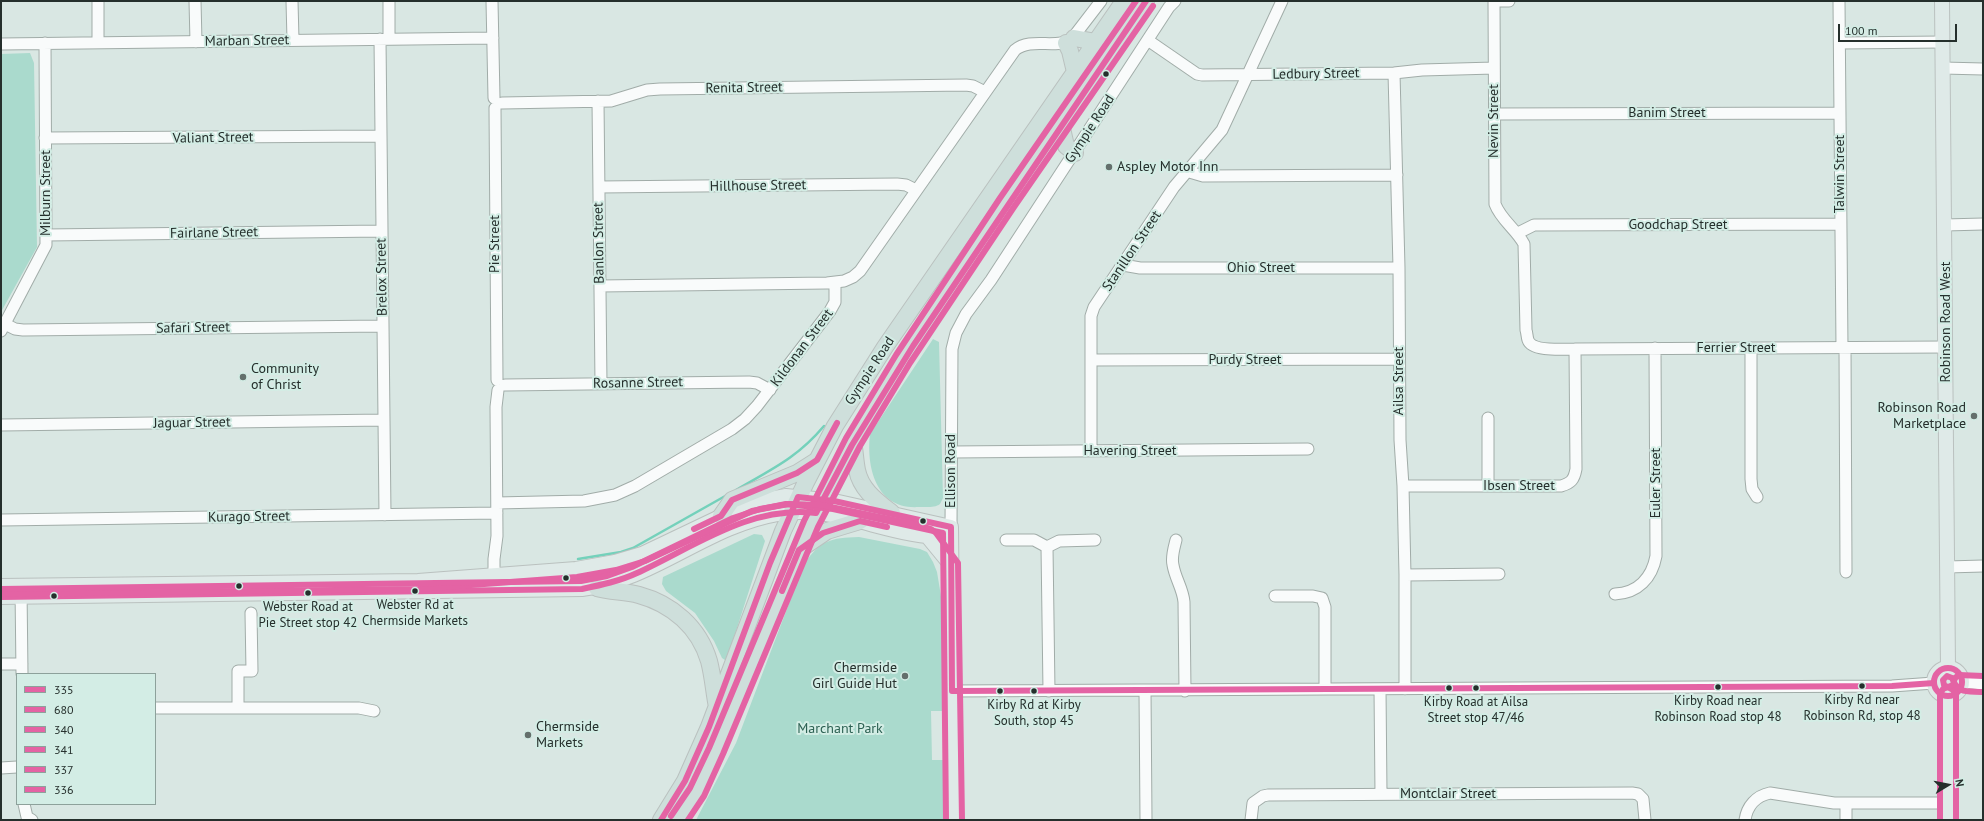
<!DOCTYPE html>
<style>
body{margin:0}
#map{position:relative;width:1984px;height:821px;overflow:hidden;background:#d9e7e3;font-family:"PT Sans",sans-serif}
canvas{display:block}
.frame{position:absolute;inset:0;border:2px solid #252f2c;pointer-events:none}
.legend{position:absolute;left:16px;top:673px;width:140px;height:132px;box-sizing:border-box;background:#d3ede5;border:1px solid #8da19b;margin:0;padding:5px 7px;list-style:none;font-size:12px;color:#252f2c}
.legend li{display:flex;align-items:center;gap:8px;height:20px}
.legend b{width:20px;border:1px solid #8da19b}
.north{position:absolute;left:1928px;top:765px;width:40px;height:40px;-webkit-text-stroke:3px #d3ede5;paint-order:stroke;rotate:80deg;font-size:11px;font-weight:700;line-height:16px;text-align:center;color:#252f2c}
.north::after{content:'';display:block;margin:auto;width:14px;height:18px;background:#252f2c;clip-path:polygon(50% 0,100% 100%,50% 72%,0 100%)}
.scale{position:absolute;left:1838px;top:24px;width:119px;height:18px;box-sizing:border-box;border:2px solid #252f2c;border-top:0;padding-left:5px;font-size:12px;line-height:14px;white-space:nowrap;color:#252f2c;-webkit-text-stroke:3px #d3ede5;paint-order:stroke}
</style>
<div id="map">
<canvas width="1984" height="821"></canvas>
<div class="frame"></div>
<ul class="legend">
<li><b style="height:5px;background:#e463a4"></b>335</li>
<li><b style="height:5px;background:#e463a4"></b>680</li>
<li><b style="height:5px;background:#e463a4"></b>340</li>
<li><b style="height:5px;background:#e463a4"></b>341</li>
<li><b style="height:5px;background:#e463a4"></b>337</li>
<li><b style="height:5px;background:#e463a4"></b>336</li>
</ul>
<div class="north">N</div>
<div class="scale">100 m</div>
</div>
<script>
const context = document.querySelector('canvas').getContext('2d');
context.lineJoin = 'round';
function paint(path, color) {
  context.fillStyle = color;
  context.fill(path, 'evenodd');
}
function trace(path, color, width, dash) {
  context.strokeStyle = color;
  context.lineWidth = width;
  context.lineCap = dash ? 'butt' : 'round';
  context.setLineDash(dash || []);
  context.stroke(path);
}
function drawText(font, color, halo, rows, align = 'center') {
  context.font = font + ' "PT Sans",sans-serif';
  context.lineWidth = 4;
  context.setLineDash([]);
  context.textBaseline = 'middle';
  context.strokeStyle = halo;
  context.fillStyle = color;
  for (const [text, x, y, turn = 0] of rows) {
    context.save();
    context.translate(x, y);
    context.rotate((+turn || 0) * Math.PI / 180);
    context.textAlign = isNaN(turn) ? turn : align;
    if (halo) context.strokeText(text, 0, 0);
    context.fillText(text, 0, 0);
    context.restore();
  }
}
paint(new Path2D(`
 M 30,53 L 34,63 L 37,247 L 1,312 L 1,54 Z
 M 933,339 L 939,342 L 943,498 L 940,504 C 935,508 926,507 919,507 C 877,510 866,469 870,434 Z
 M 754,534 L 762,535 L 765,541 L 728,656 L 725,660 L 722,658 L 714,641 L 695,613 L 666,591 L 662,584 L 663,577 Z
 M 859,537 L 920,549 L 927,552 L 933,562 L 937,572 L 942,602 L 944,711 L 931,711 L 932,760 L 945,760 L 945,820 L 696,820 L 736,743 L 804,564 C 821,540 830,538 859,537 Z`), '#aadacd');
trace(new Path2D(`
 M 736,490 C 772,469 797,458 824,426
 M 578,559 L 621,552 L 633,548 L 727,495`), '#74d1bb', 2.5);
const minor = new Path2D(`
 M 98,1 L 98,43
 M 195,1 L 196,42
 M 292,1 L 293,40
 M 389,1 L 389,39
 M 492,1 L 494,98
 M 1494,1 L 1495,204 C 1501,220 1516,229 1524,244 L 1526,330 C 1527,333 1527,337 1528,340 C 1532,352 1564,349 1575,349 L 1946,347
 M 1494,1 L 1509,1
 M 1839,1 L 1842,348
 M 380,39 L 385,515
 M 1149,41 L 1197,74 L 1202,75 L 1394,73 L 1422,70 L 1494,68
 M 1840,43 L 1943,42
 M 1,44 L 493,38
 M 1943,68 L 1983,69
 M 1394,73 L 1399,268 L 1400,440 L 1403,486 L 1405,575 L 1405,689
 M 598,101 L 601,384
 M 502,103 L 611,101 L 647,90 L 660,89 L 966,85 L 973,86 L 985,92
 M 495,108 L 497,380
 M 1495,114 L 1840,113
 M 45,138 L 381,136
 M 1186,171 L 1203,176 L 1397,175
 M 599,187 L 897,184 L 906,185 L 916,190
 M 1945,225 L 1983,224
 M 1518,233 L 1534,225 L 1840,224
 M 46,235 L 382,231
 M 1123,265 L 1140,268 L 1399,268
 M 600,286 L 827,283 L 844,281 L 853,277 L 860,271 L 1015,50 C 1031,37 1054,49 1071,40 L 1101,1
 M 5,324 L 15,329 L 23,330 L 383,326
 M 1,331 L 46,245 L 45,43
 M 1845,347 L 1846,572
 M 1751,348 L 1751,479 L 1752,489 L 1757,497
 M 1091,360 L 1399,359
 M 505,385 L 749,382 L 757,383 L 770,390
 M 1488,418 L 1488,485
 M 1,425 L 384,420
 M 1091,451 L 1091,316 L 1094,307 L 1174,187 L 1222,130 L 1282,1
 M 952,452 L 1308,449
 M 1403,486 L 1561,486 C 1571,483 1574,480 1576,469 L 1575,349
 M 497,503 L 584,501 L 615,495 L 635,486 L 732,429 L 745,419 L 757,406 L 830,311 L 835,302 L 835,283
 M 1,520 L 497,513
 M 951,527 L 952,349 L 956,333 L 966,314 L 991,280 L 1169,7 L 1175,1
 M 1006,540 L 1034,540 L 1047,547 L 1059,541 L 1095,540
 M 1176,540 C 1174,548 1171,557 1173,565 C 1175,578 1183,589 1184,602 L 1185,691
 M 1047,547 L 1049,691
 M 1947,567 L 1983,566
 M 1405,575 L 1499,574
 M 21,588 L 22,674
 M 494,591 L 494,559 L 497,536 L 496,407 L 498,390
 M 1615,594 C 1638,593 1652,578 1656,556 L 1655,348
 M 1275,596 L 1313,596 L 1322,598 L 1325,607 L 1325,689
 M 1,664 L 22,664
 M 1962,682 L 1983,684
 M 1380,689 L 1381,794
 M 952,691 L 1892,686 L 1934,683
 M 1145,691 L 1146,820
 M 155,708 L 359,708 L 374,711
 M 238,708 L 238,671 L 252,671 L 251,613
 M 1,768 L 17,767
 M 1846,803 L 1846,820
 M 24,804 L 27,817 L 32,820
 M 1251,820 L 1253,803 L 1263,796 L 1268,795 L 1632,793 L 1638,794 L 1643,799 L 1645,820
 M 1745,820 C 1747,806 1756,796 1770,793 L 1834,803 L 1948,803`);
const major = new Path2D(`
 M 1942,1 L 1948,668
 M 927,536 L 950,564
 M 1,586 L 418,581 L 576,569 L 615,562 L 642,554 L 749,503 L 786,496 L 834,501 L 951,527 L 954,820
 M 1,597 L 582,589 C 652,581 707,526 777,514 C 835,503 894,540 951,537
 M1934 682a14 14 0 1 1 28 0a14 14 0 1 1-28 0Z
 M 1948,696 L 1948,820`);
const highway = new Path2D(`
 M 1074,38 L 1096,42
 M 1066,43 L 1070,51 L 1075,72
 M 1061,124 L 1066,146 L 1075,153
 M 853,442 C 855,451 855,460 857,470 C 861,490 877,501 892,513
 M 721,516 L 732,500 L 797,473 L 816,461
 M 799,550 L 827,531 L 860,521
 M 597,588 C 611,592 625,591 639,595 C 672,604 699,627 709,661 C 713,676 714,692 717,707
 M 661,820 L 685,781 L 709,727 L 783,531 L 806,482 L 835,426 L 885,347 L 1124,1
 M 678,820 L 697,792 L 716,751 L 811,524 L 853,442 L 903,359 L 1007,203 L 1146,1`);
trace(minor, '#a1aca8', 13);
trace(major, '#bac1bf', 16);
trace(highway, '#bac1bf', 18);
trace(minor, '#f9fbfb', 11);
trace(major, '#dfeae8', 14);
trace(highway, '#cedfdb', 16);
trace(new Path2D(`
 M 782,591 L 799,550 L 823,533 L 860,521 L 887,527
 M1934 682a14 14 0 1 1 28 0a14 14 0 1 1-28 0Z
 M 952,691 L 1892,686 L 1934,683
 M 661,820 L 685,781 L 709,727 L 770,563 L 798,497 L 834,501 L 951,527 L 952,691`), '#e463a4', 6);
trace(new Path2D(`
 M 688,820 L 704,796 L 723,754 L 818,527 L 860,446 L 910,363 L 1014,207 L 1153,6`), '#e463a4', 6);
trace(new Path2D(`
 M 694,529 L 721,516 L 732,500 L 797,473 L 817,460 L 837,423
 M 1,597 L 582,589 C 601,585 620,581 637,573 C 694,547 750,505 816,513 L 852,445 L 913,346 L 1146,1`), '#e463a4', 6);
trace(new Path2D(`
 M 671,816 L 690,788 L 709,748 L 804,521 L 846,438 L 896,355 L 1000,198 L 1136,1`), '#e463a4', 6);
trace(new Path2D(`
 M 1,594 L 418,589 L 577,577 L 616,570 L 645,561 L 752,511 L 786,504 L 833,509 L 943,533 L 946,820
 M 1956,820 L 1956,695 L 1953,690 L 1944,685 L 1943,680 L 1947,676 L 1952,678 C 1958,694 1967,691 1982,692`), '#e463a4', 6);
trace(new Path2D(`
 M 1,589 L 581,581 L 607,576 L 632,567 L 733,518 L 760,509 L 789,504 L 821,505 L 918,525 L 931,529 L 936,533 L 958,563 L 962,820
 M 1940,820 L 1940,694 L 1943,689 L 1953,685 L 1955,678 L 1959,675 L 1983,676`), '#e463a4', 6);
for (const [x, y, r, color] of [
 [1106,74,3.5,"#252f2c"],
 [1109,167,4,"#646f6c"],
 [243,377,4,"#646f6c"],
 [1974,416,4,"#646f6c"],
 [923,521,3.5,"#252f2c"],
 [566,578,3.5,"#252f2c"],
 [239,586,3.5,"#252f2c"],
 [415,591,3.5,"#252f2c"],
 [308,593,3.5,"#252f2c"],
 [54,596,3.5,"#252f2c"],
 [905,676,4,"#646f6c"],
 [1862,686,3.5,"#252f2c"],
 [1718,687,3.5,"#252f2c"],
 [1449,688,3.5,"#252f2c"],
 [1476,688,3.5,"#252f2c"],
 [1000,691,3.5,"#252f2c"],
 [1034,691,3.5,"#252f2c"],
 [528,735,4,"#646f6c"]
]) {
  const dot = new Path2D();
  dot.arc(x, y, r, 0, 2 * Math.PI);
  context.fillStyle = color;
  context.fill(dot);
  trace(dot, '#d3ede5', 1.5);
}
drawText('13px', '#252f2c', '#d3ede5', [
 ["Webster Rd at",415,605],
 ["Chermside Markets",415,621],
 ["Webster Road at",308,607],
 ["Pie Street stop 42",308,623],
 ["Kirby Rd near",1862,700],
 ["Robinson Rd, stop 48",1862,716],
 ["Kirby Road near",1718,701],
 ["Robinson Road stop 48",1718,717],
 ["Kirby Road at Ailsa",1476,702],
 ["Street stop 47/46",1476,718],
 ["Kirby Rd at Kirby",1034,705],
 ["South, stop 45",1034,721]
]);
drawText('14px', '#252f2c', '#d3ede5', [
 ["Marban Street",247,41,-1],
 ["Ledbury Street",1316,74,-1],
 ["Renita Street",744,88,-1],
 ["Banim Street",1667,113],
 ["Nevin Street",1494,121,-90],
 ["Gympie Road",1090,129,-57],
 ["Valiant Street",213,138,-1],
 ["Talwin Street",1840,174,-90],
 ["Hillhouse Street",758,186,-1],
 ["Milburn Street",46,193,-90],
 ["Goodchap Street",1678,225],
 ["Fairlane Street",214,233,-1],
 ["Banlon Street",599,243,-91],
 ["Pie Street",495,244,-90],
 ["Stanillon Street",1132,251,-56],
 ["Ohio Street",1261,268],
 ["Brelox Street",382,277,-91],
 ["Robinson Road West",1946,322,-90],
 ["Safari Street",193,328,-1],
 ["Kildonan Street",802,348,-53],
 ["Ferrier Street",1736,348],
 ["Purdy Street",1245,360],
 ["Gympie Road",870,371,-57],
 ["Ailsa Street",1399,381,-90],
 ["Rosanne Street",638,383,-1],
 ["Jaguar Street",192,423,-1],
 ["Havering Street",1130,451],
 ["Ellison Road",951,471,-90],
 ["Euler Street",1656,483,-90],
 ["Ibsen Street",1519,486],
 ["Kurago Street",249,517,-1],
 ["Montclair Street",1448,794]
]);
drawText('14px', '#252f2c', '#d3ede5', [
 ["Aspley Motor Inn",1117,167],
 ["Community",251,369],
 ["of Christ",251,385],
 ["Robinson Road",1966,408,"right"],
 ["Marketplace",1966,424,"right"],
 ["Chermside",897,668,"right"],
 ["Girl Guide Hut",897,684,"right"],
 ["Chermside",536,727],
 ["Markets",536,743]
], 'left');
drawText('14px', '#2d6153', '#d3ede5', [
 ["Marchant Park",840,729]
]);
</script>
